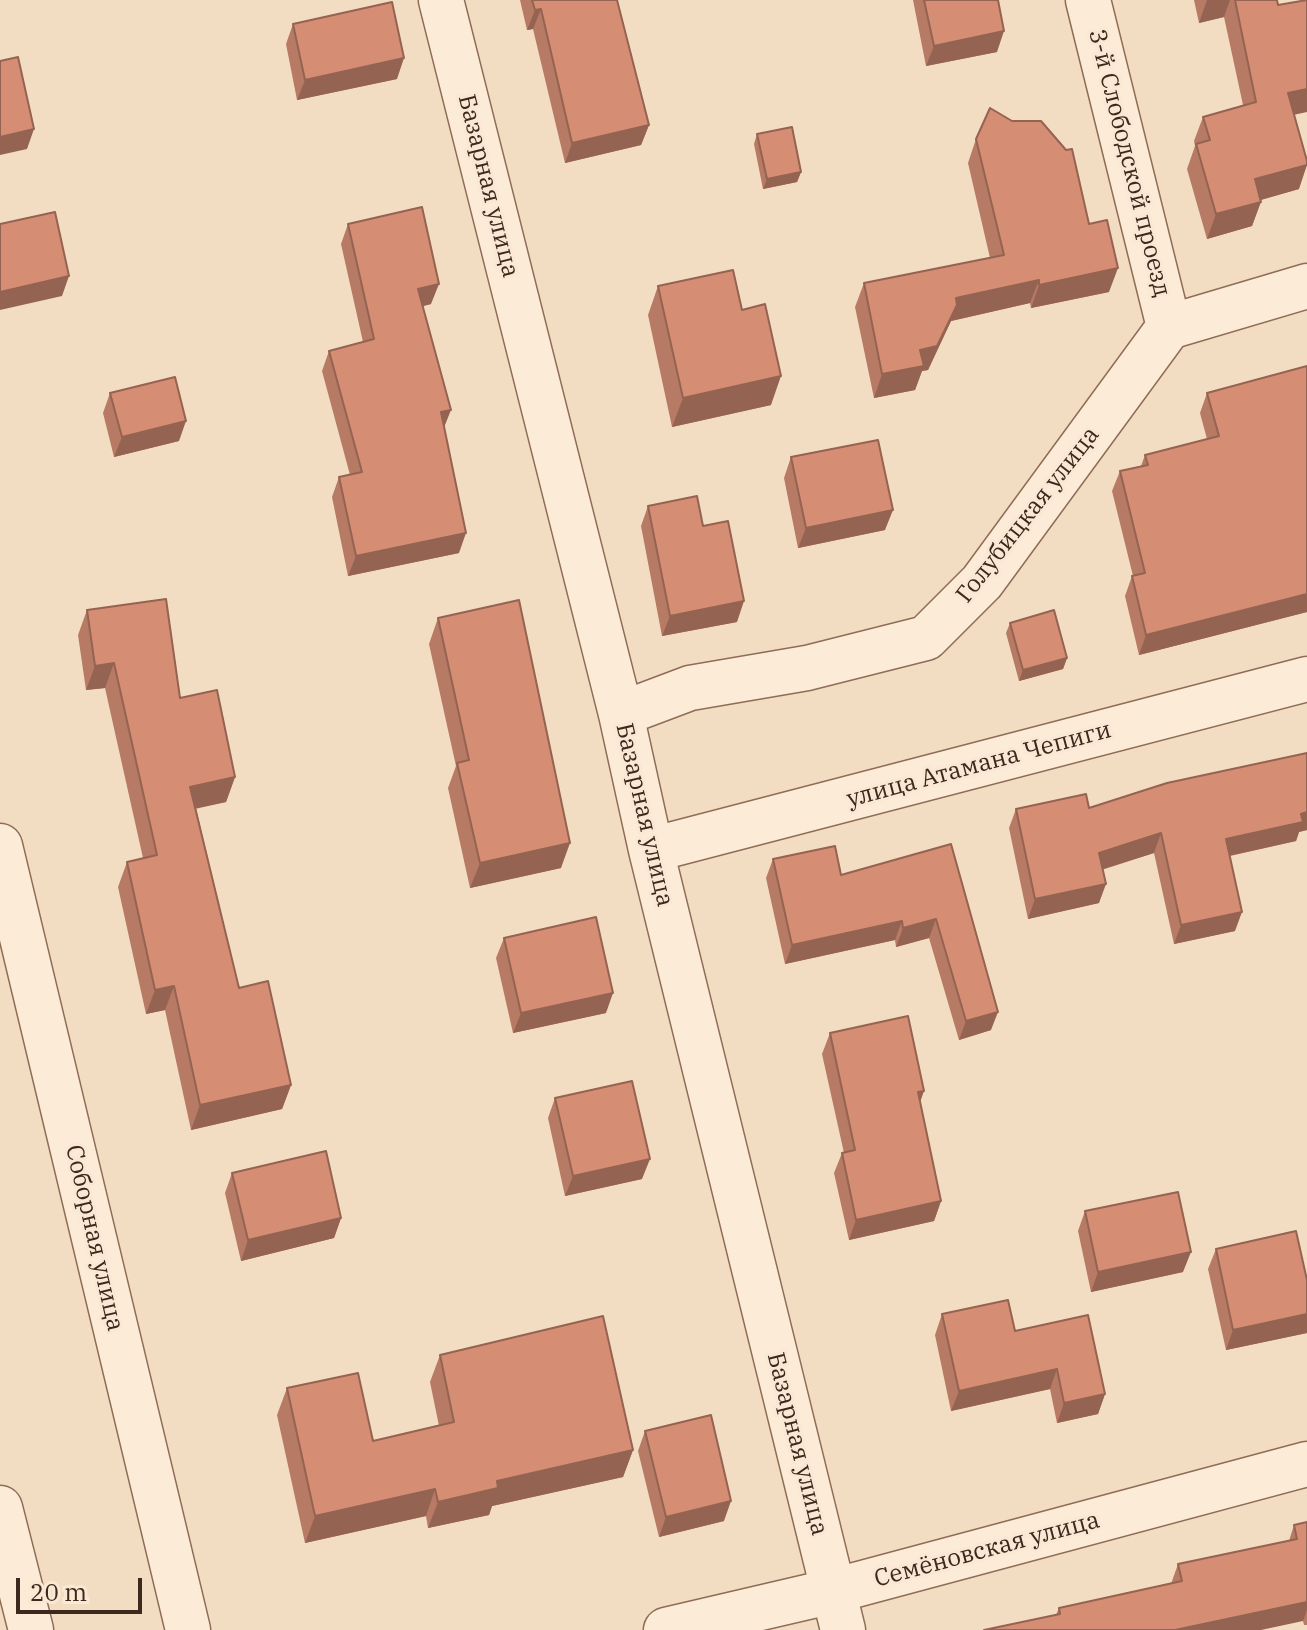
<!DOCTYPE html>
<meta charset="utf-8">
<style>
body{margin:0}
#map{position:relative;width:1307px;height:1630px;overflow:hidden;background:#f3ddc2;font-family:"IBM Plex Serif",serif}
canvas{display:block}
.scale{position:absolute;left:16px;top:1578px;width:126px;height:36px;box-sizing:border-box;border:4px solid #3d281d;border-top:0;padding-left:10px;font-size:24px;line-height:28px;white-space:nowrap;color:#3d281d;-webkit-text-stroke:6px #f9e8d3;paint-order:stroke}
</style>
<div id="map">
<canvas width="1307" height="1630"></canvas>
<div class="scale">20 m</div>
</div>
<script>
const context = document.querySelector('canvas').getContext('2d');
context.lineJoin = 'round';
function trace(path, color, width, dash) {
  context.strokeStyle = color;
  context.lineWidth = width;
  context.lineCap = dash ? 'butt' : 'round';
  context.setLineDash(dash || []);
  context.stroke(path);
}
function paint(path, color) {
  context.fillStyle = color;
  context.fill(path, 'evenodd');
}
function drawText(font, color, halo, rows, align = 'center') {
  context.font = font + ' "IBM Plex Serif",serif';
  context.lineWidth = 6;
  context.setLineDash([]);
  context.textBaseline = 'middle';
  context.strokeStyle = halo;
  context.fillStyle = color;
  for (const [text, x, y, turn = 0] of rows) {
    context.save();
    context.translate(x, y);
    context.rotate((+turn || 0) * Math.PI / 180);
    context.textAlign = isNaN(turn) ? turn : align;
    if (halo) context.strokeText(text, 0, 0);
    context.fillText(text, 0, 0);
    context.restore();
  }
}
const minor = new Path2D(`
 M 441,0 L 621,714 L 651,850 L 843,1630
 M 1088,0 L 1169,327
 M 621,714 L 690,688 L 807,668 L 926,638 L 982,582 L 1169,327 L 1307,286
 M 0,846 L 188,1630
 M 651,850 L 1307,679
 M 0,1508 L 31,1630
 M 666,1630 L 833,1591 L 1307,1464`);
trace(minor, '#8f6c57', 47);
trace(minor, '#fcebd6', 44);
paint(new Path2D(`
 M 520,0 L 617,0 L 649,125 L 641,145 L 565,163 L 533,29 L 527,30 Z
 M 913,0 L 998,0 L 997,52 L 926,66 Z
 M 1194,0 L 1277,0 L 1294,115 L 1299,189 L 1261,200 L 1252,226 L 1207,239 L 1187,169 L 1195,146 L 1194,141 L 1203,117 L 1243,105 L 1224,17 L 1199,23 Z
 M 293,24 L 397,79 L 297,100 L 286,44 Z
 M 757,134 L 801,172 L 797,182 L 763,189 L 754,144 Z
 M 976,139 L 1089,224 L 1109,292 L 1031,308 L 1030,303 L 951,321 L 928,370 L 922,371 L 915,390 L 874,398 L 855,307 L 864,283 L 990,258 L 968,163 Z
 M 348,224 L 431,304 L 423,306 L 444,427 L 459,553 L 348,576 L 332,497 L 339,477 L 350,475 L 322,371 L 329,351 L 363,342 L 341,244 Z
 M 658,286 L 771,405 L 672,427 L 648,315 Z
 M 1307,366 L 1307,612 L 1139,655 L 1125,596 L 1132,576 L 1133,576 L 1112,491 L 1120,471 L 1141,466 L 1145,455 L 1207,439 L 1200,413 L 1207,393 Z
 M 110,393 L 179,441 L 114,457 L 103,413 Z
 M 791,457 L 885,530 L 798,548 L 784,478 Z
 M 648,506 L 703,526 L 737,622 L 662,636 L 641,526 Z
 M 87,610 L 180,698 L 235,777 L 226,802 L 196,808 L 239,988 L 291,1085 L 282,1109 L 191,1130 L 165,1010 L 146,1014 L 118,887 L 127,862 L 143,858 L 105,688 L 86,690 L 78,635 Z
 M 438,618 L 561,868 L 470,888 L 448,788 L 456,766 L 429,644 Z
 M 1010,623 L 1067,658 L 1063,669 L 1019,681 L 1006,633 Z
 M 1307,753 L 1307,830 L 1299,832 L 1296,841 L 1230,856 L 1235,931 L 1174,944 L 1154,853 L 1102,869 L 1099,903 L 1028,919 L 1009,828 L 1016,809 L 1089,808 Z
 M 951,844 L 991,1030 L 959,1040 L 929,938 L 896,947 L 895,940 L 785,964 L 766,878 L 773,859 L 841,875 Z
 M 504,938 L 606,1013 L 513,1033 L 496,958 Z
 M 830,1033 L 920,1102 L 941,1201 L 934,1221 L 849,1240 L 834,1173 L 842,1153 L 844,1153 L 822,1054 Z
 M 555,1098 L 642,1179 L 565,1196 L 548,1118 Z
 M 232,1173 L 341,1218 L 334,1238 L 241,1261 L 225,1193 Z
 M 1085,1211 L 1183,1272 L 1091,1292 L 1078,1231 Z
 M 1216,1249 L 1307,1333 L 1226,1350 L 1208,1269 Z
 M 942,1314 L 1015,1331 L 1105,1394 L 1098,1414 L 1057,1423 L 1050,1389 L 951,1411 L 935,1335 Z
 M 440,1355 L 633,1450 L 623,1477 L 492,1506 L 489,1515 L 428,1528 L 426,1516 L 305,1543 L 277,1415 L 287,1388 L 373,1441 L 439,1426 L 430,1382 Z
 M 645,1431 L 724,1521 L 659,1537 L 638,1451 Z
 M 1307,1522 L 1307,1625 L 1304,1625 L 1303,1621 L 1056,1615 L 1059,1608 L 1171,1584 L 1178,1564 L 1289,1541 L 1294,1525 Z`), '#b77a64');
paint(new Path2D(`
 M 1207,0 L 1230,0 L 1224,17 L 1199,23 Z
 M 541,9 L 533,29 L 527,30 L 535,10 Z
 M 1004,31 L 997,52 L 926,66 L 934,46 Z
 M 404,58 L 397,79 L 297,100 L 305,80 Z
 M 1307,89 L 1307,112 L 1279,118 L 1288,93 Z
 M 649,125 L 641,145 L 565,163 L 572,143 Z
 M 34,129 L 27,149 L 0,155 L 0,137 Z
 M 1307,165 L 1299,189 L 1246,204 L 1255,179 Z
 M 801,172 L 797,182 L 763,189 L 767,179 Z
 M 1261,202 L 1252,226 L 1207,239 L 1216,214 Z
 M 1118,268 L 1109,292 L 1031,308 L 1039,285 Z
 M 69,276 L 62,296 L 0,310 L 0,292 Z
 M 1039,280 L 1030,303 L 951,321 L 928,370 L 922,371 L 915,390 L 874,398 L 882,374 L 920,350 L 956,298 Z
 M 439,284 L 431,304 L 411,309 L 418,289 Z
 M 781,376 L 771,405 L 672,427 L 683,398 Z
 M 451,410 L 443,430 L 441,412 Z
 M 186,421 L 179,441 L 114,457 L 122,437 Z
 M 893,510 L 885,530 L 798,548 L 806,528 Z
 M 466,533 L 459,553 L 348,576 L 356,556 Z
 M 1307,594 L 1307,612 L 1139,655 L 1146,635 Z
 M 744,601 L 737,622 L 662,636 L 670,616 Z
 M 1067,658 L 1063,669 L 1019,681 L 1023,670 Z
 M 114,663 L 105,688 L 86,690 L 95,666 Z
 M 235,777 L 226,802 L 181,812 L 190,787 Z
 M 1307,812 L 1307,830 L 1299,832 L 1296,841 L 1219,858 L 1226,839 Z
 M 1161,833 L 1154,853 L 1092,873 L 1099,853 Z
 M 570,843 L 561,868 L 470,888 L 480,863 Z
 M 1106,884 L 1099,903 L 1028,919 L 1035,899 Z
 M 1242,912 L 1235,931 L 1174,944 L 1181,925 Z
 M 936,919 L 929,938 L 896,947 L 903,928 Z
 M 902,921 L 895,940 L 785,964 L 792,945 Z
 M 174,986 L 165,1010 L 146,1014 L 155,990 Z
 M 613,993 L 606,1013 L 513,1033 L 521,1013 Z
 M 998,1012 L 991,1030 L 959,1040 L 966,1021 Z
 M 291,1085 L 282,1109 L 191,1130 L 200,1105 Z
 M 924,1091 L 917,1111 L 918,1092 Z
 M 650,1159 L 642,1179 L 565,1196 L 573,1176 Z
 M 941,1201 L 934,1221 L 849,1240 L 856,1220 Z
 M 341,1218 L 334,1238 L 241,1261 L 248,1240 Z
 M 1191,1252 L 1183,1272 L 1091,1292 L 1098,1272 Z
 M 1307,1314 L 1307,1333 L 1226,1350 L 1233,1330 Z
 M 1057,1369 L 1050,1389 L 951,1411 L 959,1391 Z
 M 1105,1394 L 1098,1414 L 1057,1423 L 1064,1403 Z
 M 633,1450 L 623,1477 L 492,1506 L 489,1515 L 428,1528 L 438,1502 L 497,1481 Z
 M 435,1489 L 426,1516 L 305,1543 L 315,1516 Z
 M 731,1501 L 724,1521 L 659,1537 L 666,1517 Z
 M 1307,1602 L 1307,1610 L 1303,1621 L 1261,1630 L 1175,1630 Z`), '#956351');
const building = new Path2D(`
 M 532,0 L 617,0 L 649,125 L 572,143 L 541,9 L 535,10 Z
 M 924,0 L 998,0 L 1004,31 L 934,46 Z
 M 1235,0 L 1277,0 L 1278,5 L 1307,0 L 1307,89 L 1288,93 L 1307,161 L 1307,165 L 1255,179 L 1261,202 L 1216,214 L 1196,144 L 1210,140 L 1203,117 L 1256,102 Z
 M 392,2 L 404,58 L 305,80 L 293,24 Z
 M 18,57 L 34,129 L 0,137 L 0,61 Z
 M 990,108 L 1012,121 L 1041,121 L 1066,150 L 1072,149 L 1089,224 L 1107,220 L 1118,268 L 1039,285 L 1039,280 L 956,298 L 957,305 L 937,346 L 920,350 L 924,366 L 882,374 L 864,283 L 1004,255 L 976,139 Z
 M 792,127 L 801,172 L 767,179 L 757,134 Z
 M 422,207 L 439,284 L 418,289 L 451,410 L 441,412 L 466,533 L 356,556 L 339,477 L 362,472 L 329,351 L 374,339 L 348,224 Z
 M 55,212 L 69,276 L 0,292 L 0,224 Z
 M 733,270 L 742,310 L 765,304 L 781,376 L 683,398 L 658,286 Z
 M 1307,366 L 1307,594 L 1146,635 L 1132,576 L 1145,573 L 1120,471 L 1148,465 L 1145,455 L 1219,436 L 1207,393 Z
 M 175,377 L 186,421 L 122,437 L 110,393 Z
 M 878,440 L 893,510 L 806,528 L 791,457 Z
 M 697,496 L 703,526 L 728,521 L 744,601 L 670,616 L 648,506 Z
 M 166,599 L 180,698 L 217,690 L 235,777 L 190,787 L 239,988 L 268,981 L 291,1085 L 200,1105 L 174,986 L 155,990 L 127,862 L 157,855 L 114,663 L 95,666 L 87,610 Z
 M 519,600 L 570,843 L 480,863 L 457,763 L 469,760 L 438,618 Z
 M 1054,610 L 1067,658 L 1023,670 L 1010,623 Z
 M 1307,753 L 1307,812 L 1301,814 L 1303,822 L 1226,839 L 1242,912 L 1181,925 L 1161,833 L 1099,853 L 1106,884 L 1035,899 L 1016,809 L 1086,794 L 1089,808 L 1167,783 Z
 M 951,844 L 998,1012 L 966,1021 L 936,919 L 903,928 L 902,921 L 792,945 L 773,859 L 835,846 L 841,875 Z
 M 596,917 L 613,993 L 521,1013 L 504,938 Z
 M 908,1016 L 924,1091 L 918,1092 L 941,1201 L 856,1220 L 842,1153 L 855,1150 L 830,1033 Z
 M 632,1081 L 650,1159 L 573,1176 L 555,1098 Z
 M 326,1151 L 341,1218 L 248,1240 L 232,1173 Z
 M 1178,1192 L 1191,1252 L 1098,1272 L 1085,1211 Z
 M 1296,1231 L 1307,1280 L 1307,1314 L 1233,1330 L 1216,1249 Z
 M 1008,1300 L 1015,1331 L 1088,1315 L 1105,1394 L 1064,1403 L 1057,1369 L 959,1391 L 942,1314 Z
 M 603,1316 L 633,1450 L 497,1481 L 498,1488 L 438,1502 L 435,1489 L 315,1516 L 287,1388 L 358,1373 L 373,1441 L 454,1422 L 440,1355 Z
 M 711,1415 L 731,1501 L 666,1517 L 645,1431 Z
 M 1307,1522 L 1307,1602 L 1175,1630 L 984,1630 L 1060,1614 L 1059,1608 L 1182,1581 L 1178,1564 L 1297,1539 L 1294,1525 Z`);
paint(building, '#d58e74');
trace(building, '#956351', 2);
drawText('24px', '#3d281d', '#f9e8d3', [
 ["3-й Слободской проезд",1129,163,76],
 ["Базарная улица",488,186,76],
 ["Голубицкая улица",1028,515,-52],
 ["улица Атамана Чепиги",979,765,-15],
 ["Базарная улица",644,815,77],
 ["Соборная улица",94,1238,77],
 ["Базарная улица",797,1444,76],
 ["Семёновская улица",987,1550,-15]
]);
</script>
